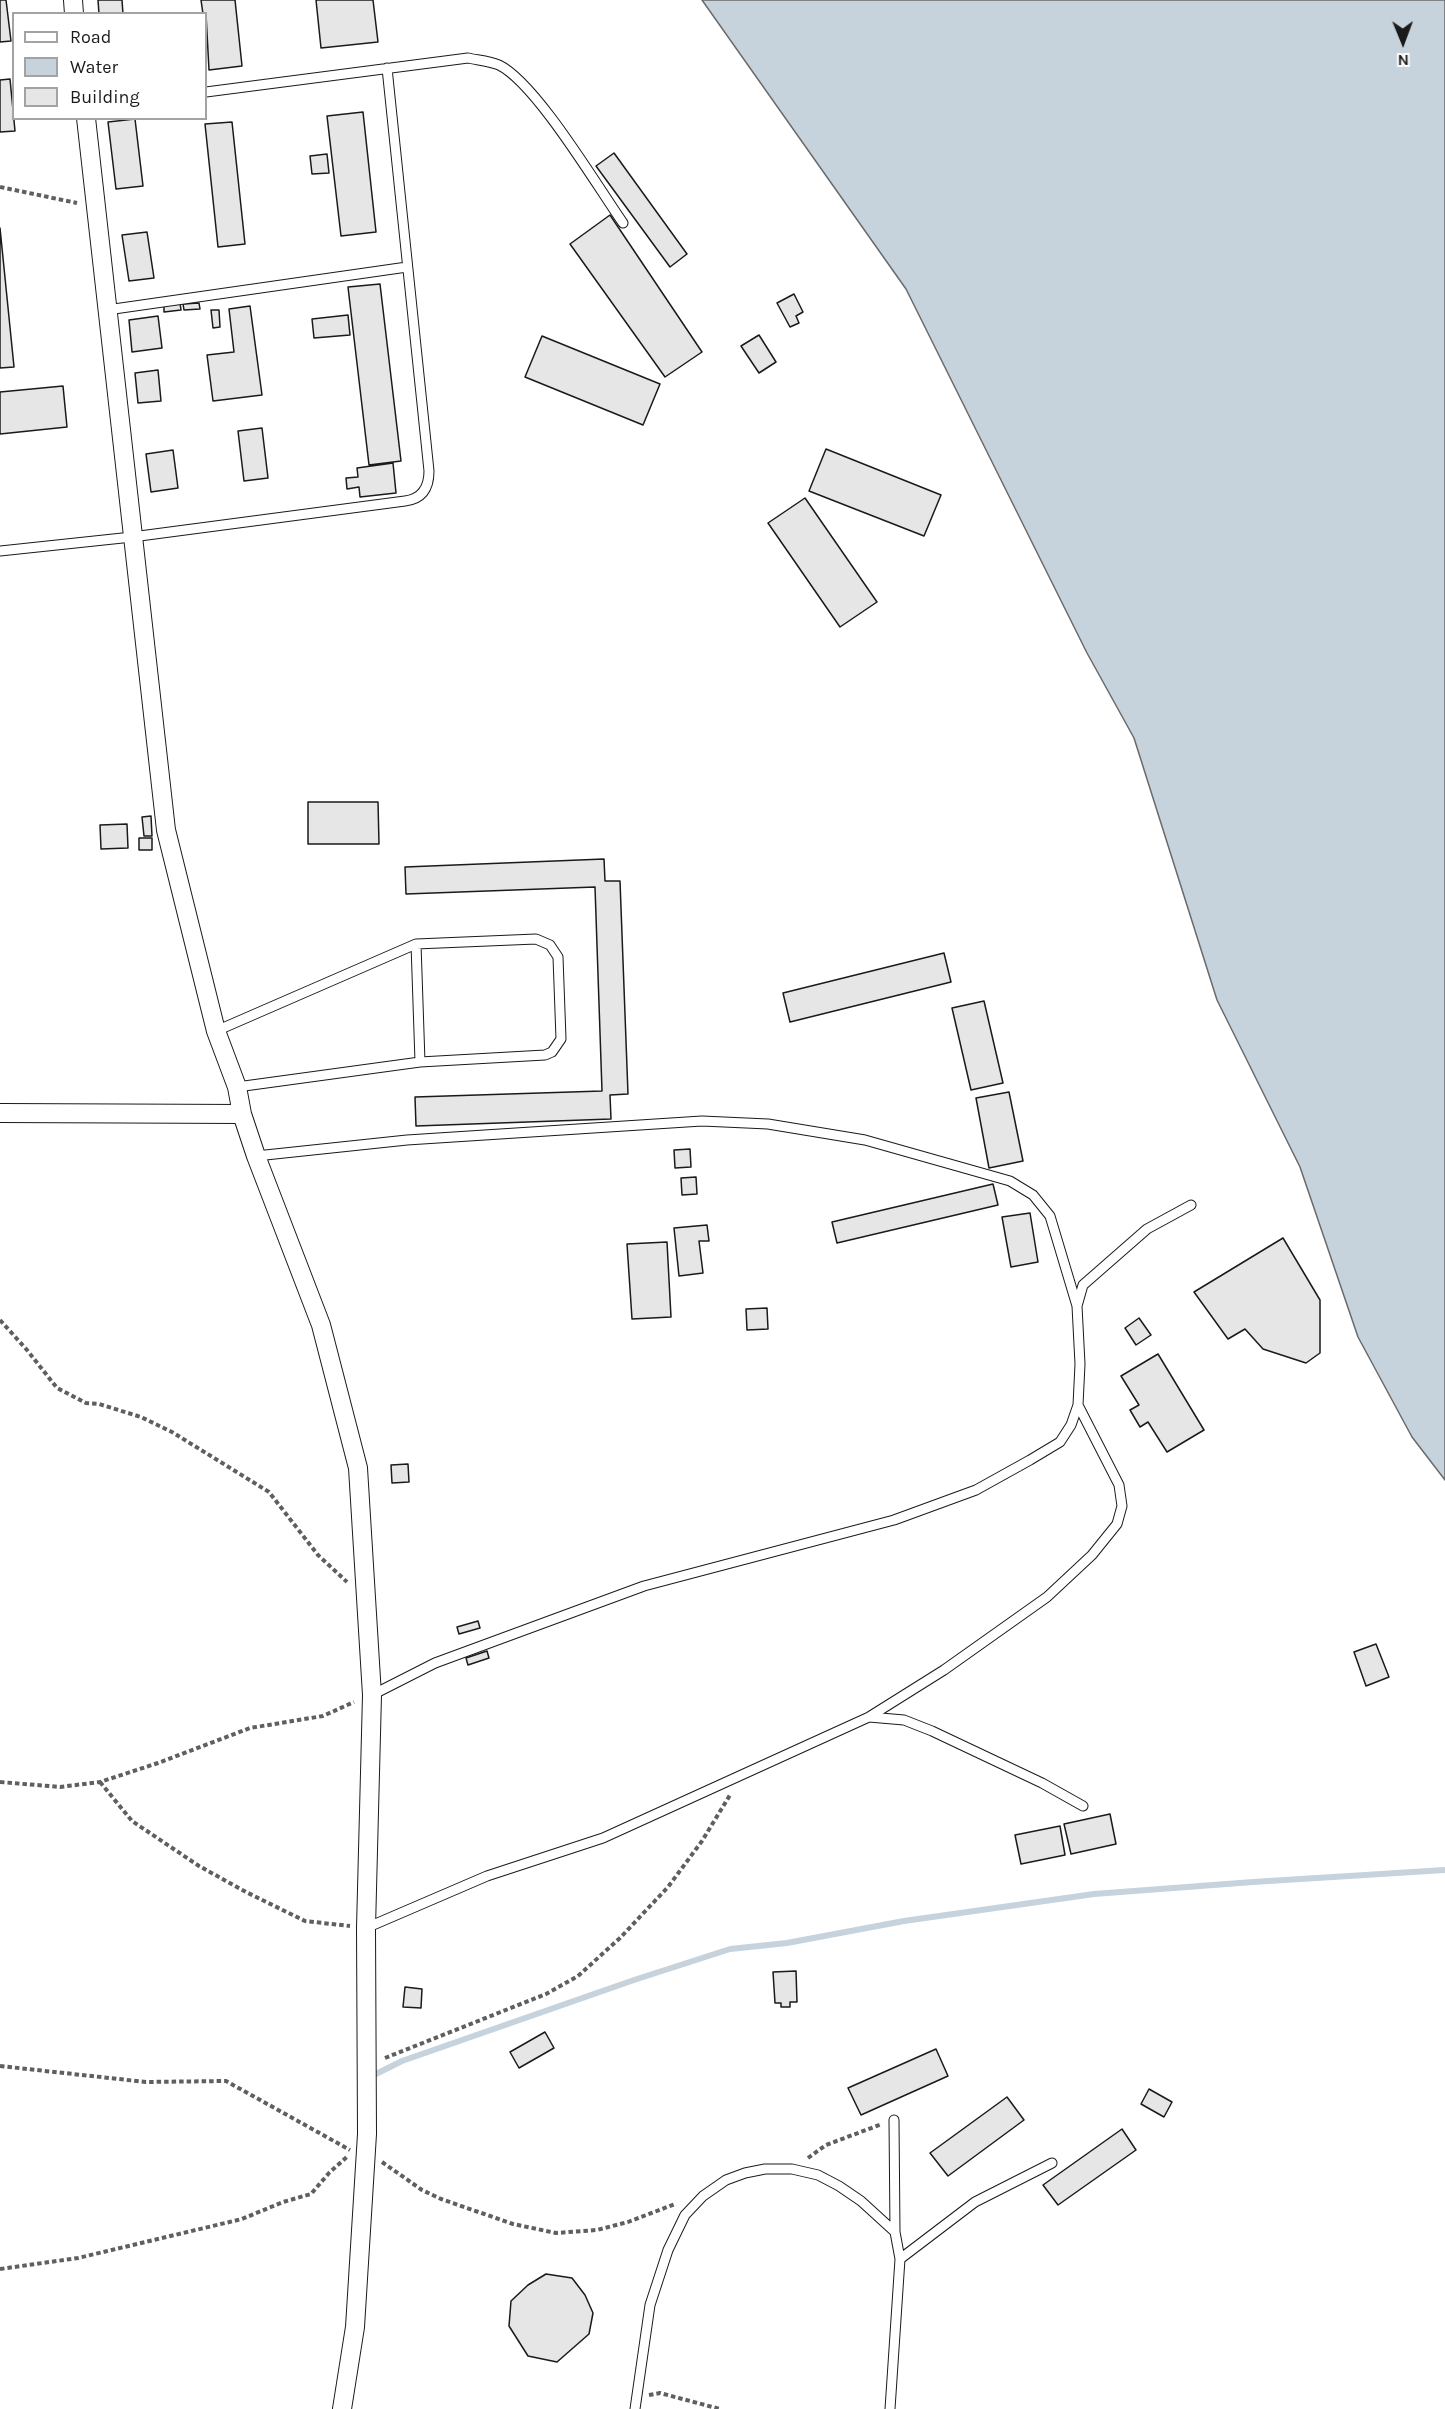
<!DOCTYPE html>
<style>
body{margin:0}
#map{position:relative;width:1445px;height:2409px;overflow:hidden;background:#fff;font-family:Karla,sans-serif}
canvas{display:block}
.legend{position:absolute;left:12px;top:12px;width:195px;height:108px;box-sizing:border-box;background:#fff;border:2px solid #a3a3a3;margin:0;padding:8px 10px;list-style:none;font-size:18px;color:#1a1a1a}
.legend li{display:flex;align-items:center;gap:12px;height:30px}
.legend b{width:30px;border:2px solid #a3a3a3}
.north{position:absolute;left:1373px;top:12px;width:60px;height:60px;-webkit-text-stroke:4px #fff;paint-order:stroke;rotate:179deg;font-size:16px;font-weight:700;line-height:24px;text-align:center;color:#1a1a1a}
.north::after{content:'';display:block;margin:auto;width:21px;height:27px;background:#1a1a1a;clip-path:polygon(50% 0,100% 100%,50% 72%,0 100%)}
</style>
<div id="map">
<canvas width="1445" height="2409"></canvas>
<ul class="legend">
<li><b style="height:8px;background:#fff"></b>Road</li>
<li><b style="height:16px;background:#c6d2dc"></b>Water</li>
<li><b style="height:16px;background:#e6e6e6"></b>Building</li>
</ul>
<div class="north">N</div>
</div>
<script>
const context = document.querySelector('canvas').getContext('2d');
context.lineJoin = 'round';
function paint(path, color) {
  context.fillStyle = color;
  context.fill(path, 'evenodd');
}
function trace(path, color, width, dash) {
  context.strokeStyle = color;
  context.lineWidth = width;
  context.lineCap = dash ? 'butt' : 'round';
  context.setLineDash(dash || []);
  context.stroke(path);
}
const water = new Path2D(`
 M 702,0 L 1445,0 L 1445,1480 L 1412,1437 L 1358,1337 L 1300,1167 L 1217,1000 L 1134,738 L 1087,653 L 906,289 Z`);
paint(water, '#c6d2dc');
trace(water, '#6a6a6a', 1.5);
trace(new Path2D(`
 M 372,2076 L 402,2061 L 634,1980 L 730,1949 L 787,1943 L 904,1921 L 1094,1894 L 1253,1882 L 1445,1870`), '#c6d2dc', 6);
const building = new Path2D(`
 M 0,0 L 6,0 L 11,41 L 0,42 Z
 M 98,0 L 122,0 L 123,14 L 99,14 Z
 M 201,0 L 235,0 L 242,66 L 209,70 L 206,14 L 203,14 Z
 M 316,0 L 373,0 L 378,42 L 321,48 Z
 M 10,79 L 15,131 L 0,132 L 0,80 Z
 M 363,112 L 376,232 L 341,236 L 327,116 Z
 M 135,119 L 143,186 L 116,189 L 108,122 Z
 M 232,122 L 245,244 L 218,247 L 205,124 Z
 M 614,153 L 687,254 L 670,267 L 596,166 Z
 M 327,154 L 329,173 L 312,174 L 310,156 Z
 M 610,215 L 702,352 L 665,377 L 570,244 Z
 M 0,228 L 14,367 L 0,368 Z
 M 147,232 L 154,278 L 129,281 L 122,235 Z
 M 380,284 L 401,461 L 369,465 L 348,287 Z
 M 794,294 L 803,312 L 796,316 L 799,323 L 790,327 L 777,303 Z
 M 180,303 L 181,310 L 164,312 L 164,305 Z
 M 199,303 L 200,309 L 184,310 L 183,304 Z
 M 250,306 L 262,395 L 213,401 L 207,355 L 234,352 L 229,309 Z
 M 211,310 L 219,310 L 220,327 L 213,328 Z
 M 348,315 L 350,335 L 314,338 L 312,319 Z
 M 158,316 L 162,348 L 132,352 L 129,320 Z
 M 759,335 L 776,362 L 759,373 L 741,346 Z
 M 542,336 L 660,384 L 643,425 L 525,377 Z
 M 158,370 L 161,401 L 138,403 L 135,373 Z
 M 63,386 L 67,427 L 0,434 L 0,392 Z
 M 262,428 L 268,478 L 244,481 L 238,431 Z
 M 826,449 L 941,495 L 924,536 L 809,491 Z
 M 173,450 L 178,488 L 151,492 L 146,454 Z
 M 393,463 L 396,493 L 360,497 L 359,487 L 347,489 L 346,478 L 358,477 L 357,468 Z
 M 805,498 L 877,602 L 840,627 L 768,523 Z
 M 308,802 L 378,802 L 379,844 L 308,844 Z
 M 151,816 L 152,836 L 144,836 L 142,817 Z
 M 127,824 L 128,848 L 101,849 L 100,825 Z
 M 139,838 L 152,838 L 152,850 L 139,850 Z
 M 604,859 L 605,881 L 620,881 L 628,1094 L 610,1095 L 611,1119 L 416,1126 L 415,1097 L 602,1091 L 595,887 L 406,894 L 405,867 Z
 M 944,953 L 951,982 L 790,1022 L 783,993 Z
 M 984,1001 L 1003,1083 L 971,1090 L 952,1008 Z
 M 1009,1092 L 1023,1161 L 989,1168 L 976,1098 Z
 M 690,1149 L 691,1167 L 675,1168 L 674,1150 Z
 M 696,1177 L 697,1194 L 682,1195 L 681,1178 Z
 M 993,1184 L 998,1205 L 837,1243 L 832,1222 Z
 M 1030,1213 L 1038,1262 L 1011,1267 L 1002,1217 Z
 M 707,1225 L 709,1241 L 699,1241 L 703,1273 L 679,1276 L 674,1228 Z
 M 1283,1238 L 1320,1300 L 1320,1353 L 1306,1363 L 1263,1349 L 1245,1329 L 1228,1339 L 1194,1292 Z
 M 667,1242 L 671,1317 L 632,1319 L 627,1244 Z
 M 767,1308 L 768,1329 L 747,1330 L 746,1309 Z
 M 1139,1318 L 1151,1335 L 1136,1345 L 1125,1328 Z
 M 1158,1354 L 1204,1430 L 1167,1452 L 1148,1422 L 1140,1427 L 1130,1410 L 1139,1405 L 1121,1376 Z
 M 408,1464 L 409,1482 L 392,1483 L 391,1465 Z
 M 478,1621 L 480,1628 L 459,1634 L 457,1627 Z
 M 1376,1644 L 1389,1677 L 1366,1686 L 1354,1652 Z
 M 487,1651 L 489,1658 L 468,1665 L 466,1658 Z
 M 1110,1814 L 1116,1844 L 1071,1854 L 1064,1824 Z
 M 1060,1826 L 1065,1855 L 1021,1864 L 1015,1835 Z
 M 796,1971 L 797,2002 L 790,2002 L 790,2007 L 781,2007 L 781,2003 L 775,2003 L 773,1972 Z
 M 405,1987 L 422,1989 L 421,2008 L 403,2007 Z
 M 545,2032 L 554,2048 L 519,2068 L 510,2052 Z
 M 936,2049 L 948,2076 L 861,2115 L 848,2088 Z
 M 1149,2089 L 1172,2102 L 1164,2117 L 1141,2104 Z
 M 1007,2097 L 1024,2120 L 948,2176 L 930,2153 Z
 M 1122,2129 L 1136,2150 L 1058,2205 L 1043,2185 Z
 M 546,2274 L 572,2278 L 585,2295 L 593,2313 L 589,2334 L 557,2362 L 528,2356 L 509,2326 L 511,2301 L 528,2285 Z`);
paint(building, '#e6e6e6');
trace(building, '#1a1a1a', 1.5);
const service = new Path2D(`
 M 206,92 L 468,58 C 477,60 490,61 499,65 C 536,83 597,186 623,223
 M 107,310 L 407,267
 M 0,551 L 132,537 L 405,501 C 422,499 429,488 429,471 L 387,68
 M 416,944 L 420,1062
 M 216,1031 L 416,944 L 536,939 L 550,945 L 558,957 L 561,1039 L 552,1052 L 545,1055 L 420,1062 L 237,1087
 M 256,1156 L 407,1140 L 702,1121 L 768,1124 L 865,1140 L 1010,1181 L 1033,1195 L 1050,1216 L 1077,1306
 M 372,1695 L 435,1663 L 644,1586 L 894,1520 L 976,1490 L 1030,1460 L 1060,1442 L 1071,1425 L 1078,1405 L 1080,1364 L 1077,1306 L 1083,1285 L 1147,1229 L 1191,1205
 M 869,1717 L 904,1720 L 932,1731 L 1042,1783 L 1083,1806
 M 366,1928 L 487,1876 L 603,1838 L 869,1717 L 944,1670 L 1047,1597 L 1092,1555 L 1117,1524 L 1122,1506 L 1119,1485 L 1078,1405
 M 894,2120 L 895,2232
 M 900,2259 L 975,2202 L 1052,2163
 M 635,2409 L 650,2305 L 668,2250 L 685,2215 L 703,2196 L 726,2180 L 745,2173 L 765,2169 L 792,2169 L 818,2175 L 839,2186 L 861,2201 L 895,2232 L 900,2259 L 890,2409`);
const minor = new Path2D(`
 M 73,0 L 74,14
 M 86,118 L 166,830 L 216,1031 L 237,1087 L 242,1114 L 256,1156 L 321,1325 L 358,1468 L 372,1695 L 366,1928 L 367,2134 L 355,2327 L 342,2409
 M 0,1113 L 242,1114`);
trace(service, '#1a1a1a', 11);
trace(minor, '#1a1a1a', 20);
trace(new Path2D(`
 M 0,187 L 77,203
 M 0,1320 L 27,1350 L 57,1388 L 86,1403 L 99,1404 L 141,1417 L 172,1432 L 269,1492 L 318,1555 L 347,1582
 M 0,1782 L 60,1787 L 100,1782 L 158,1763 L 250,1728 L 323,1716 L 354,1702
 M 100,1782 L 132,1821 L 199,1866 L 246,1892 L 305,1921 L 350,1926
 M 385,2058 L 546,1994 L 578,1976 L 620,1938 L 668,1887 L 702,1841 L 730,1795
 M 0,2066 L 146,2082 L 226,2081 L 350,2150
 M 808,2158 L 826,2145 L 882,2124
 M 382,2162 L 422,2190 L 441,2199 L 513,2224 L 556,2233 L 597,2230 L 628,2222 L 675,2204
 M 0,2269 L 78,2258 L 242,2219 L 283,2202 L 311,2194 L 329,2173 L 348,2156
 M 649,2395 L 660,2393 L 720,2409`), '#5f5f5f', 4, [4.5, 3]);
trace(service, '#fff', 9);
trace(minor, '#fff', 18);
</script>
